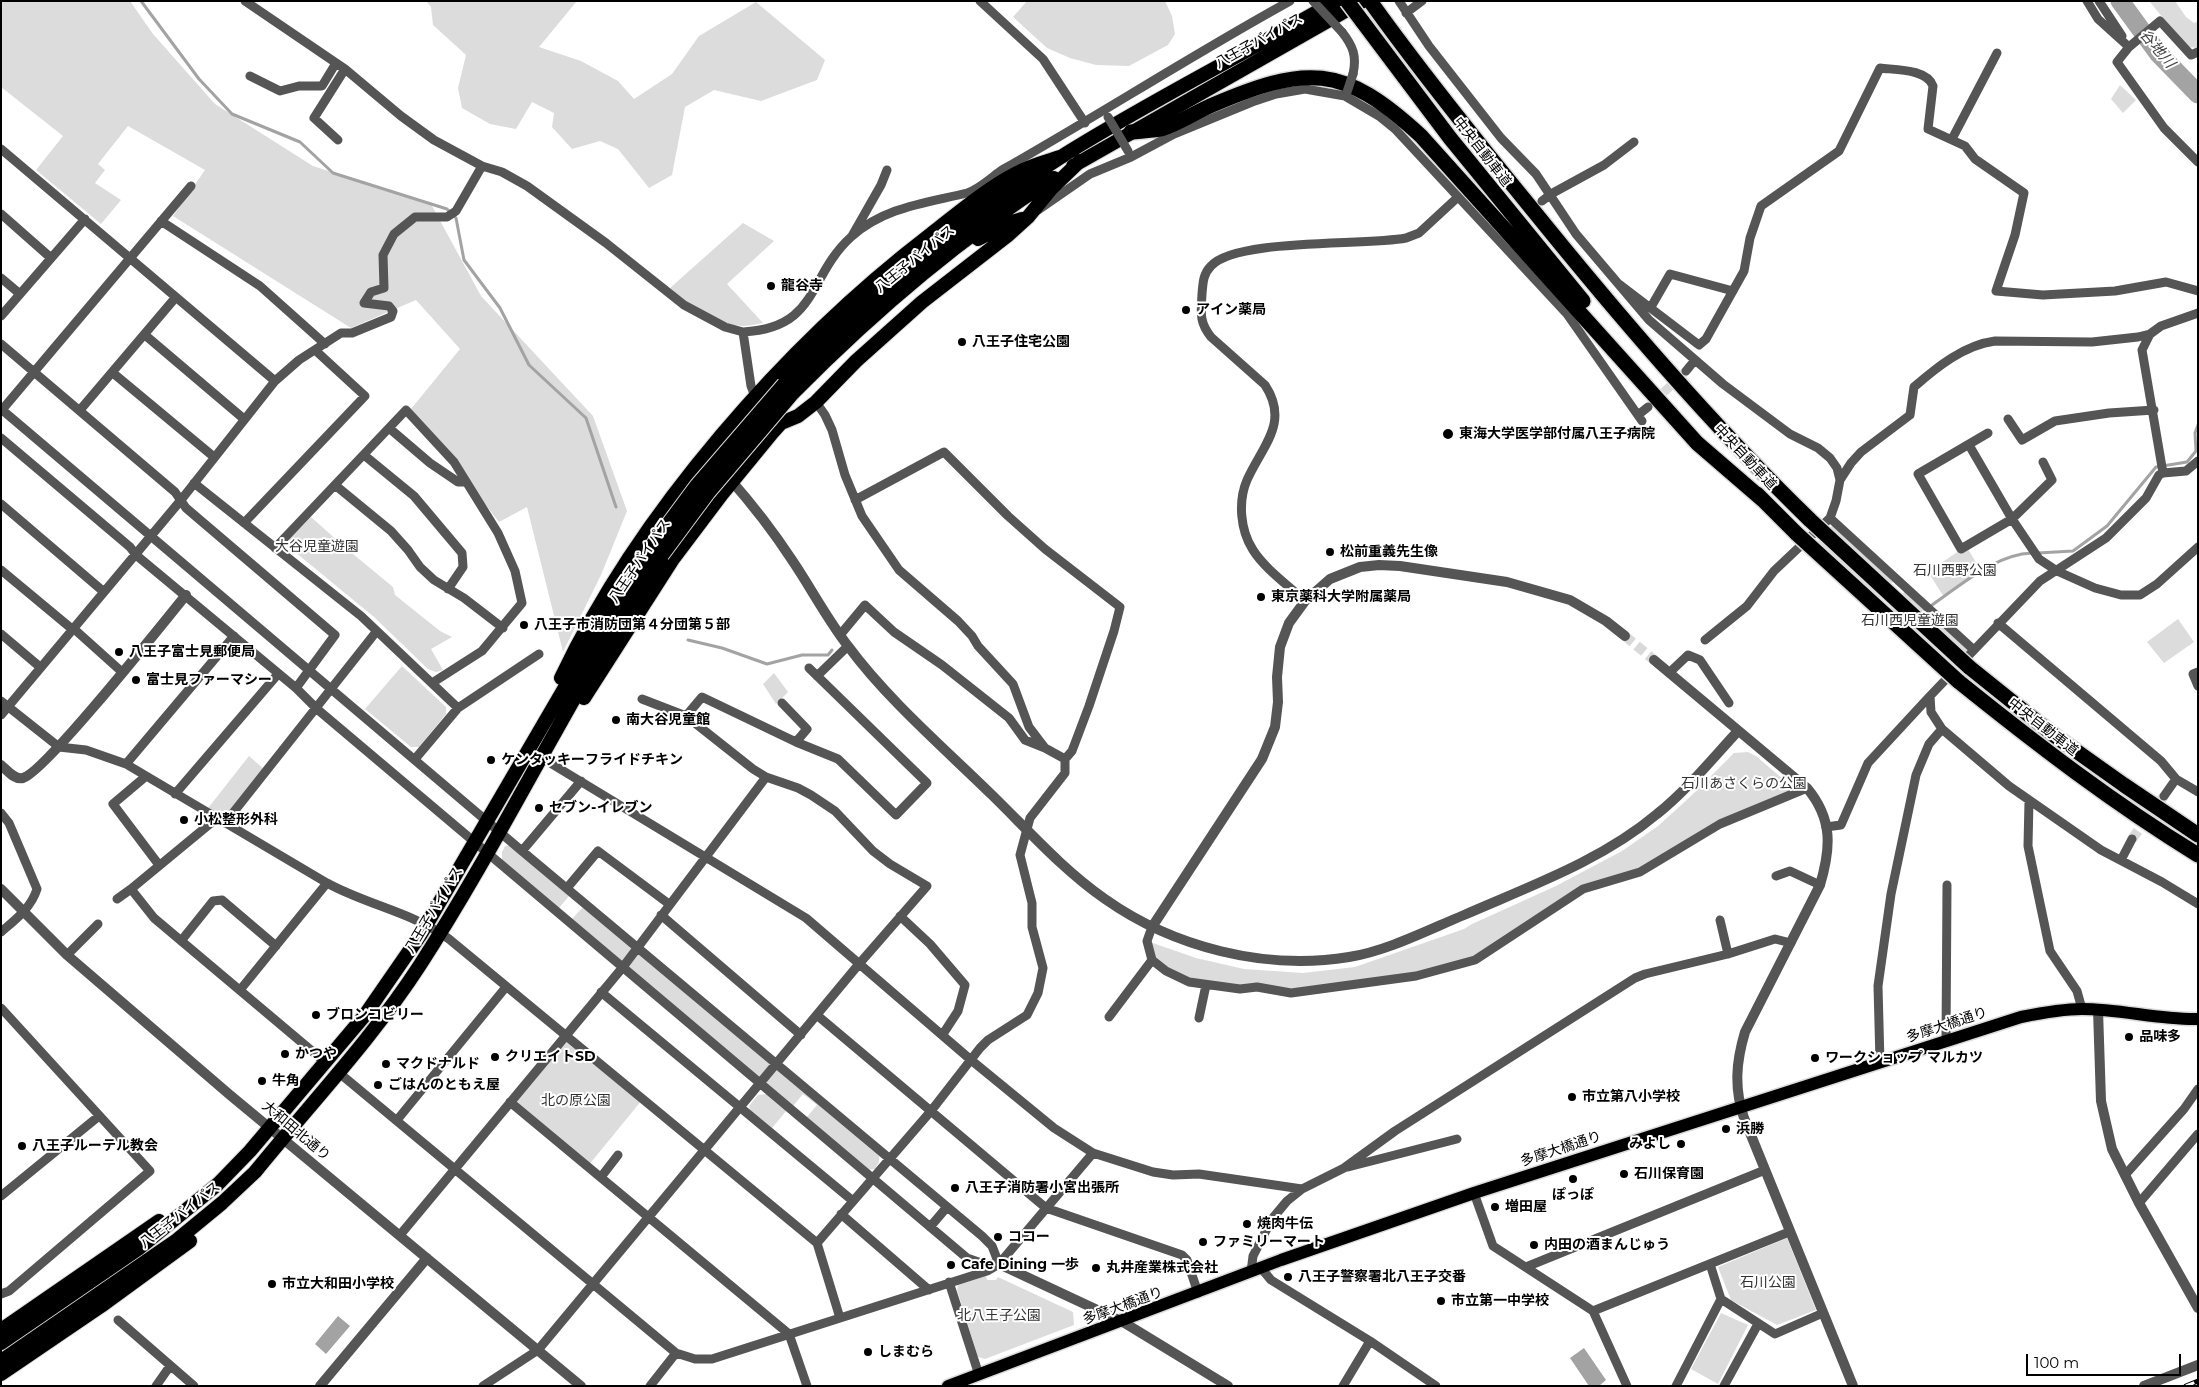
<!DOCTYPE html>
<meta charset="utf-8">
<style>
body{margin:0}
#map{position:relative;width:2199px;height:1387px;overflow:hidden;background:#fff;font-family:Montserrat,sans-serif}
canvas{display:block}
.frame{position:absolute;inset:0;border:2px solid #000;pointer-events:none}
.scale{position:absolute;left:2026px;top:1354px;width:155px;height:22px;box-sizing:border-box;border:2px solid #000;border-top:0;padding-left:6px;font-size:15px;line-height:18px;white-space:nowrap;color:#000;-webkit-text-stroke:4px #fff;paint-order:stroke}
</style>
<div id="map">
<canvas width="2199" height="1387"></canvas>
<div class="frame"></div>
<div class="scale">100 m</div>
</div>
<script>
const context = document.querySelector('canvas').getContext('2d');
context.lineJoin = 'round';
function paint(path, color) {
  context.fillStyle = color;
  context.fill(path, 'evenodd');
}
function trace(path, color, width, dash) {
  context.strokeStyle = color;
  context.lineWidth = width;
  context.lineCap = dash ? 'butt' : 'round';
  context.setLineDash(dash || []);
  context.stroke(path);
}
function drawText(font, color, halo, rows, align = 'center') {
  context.font = font + ' Montserrat,"Noto Sans JP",sans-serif';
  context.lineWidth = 4;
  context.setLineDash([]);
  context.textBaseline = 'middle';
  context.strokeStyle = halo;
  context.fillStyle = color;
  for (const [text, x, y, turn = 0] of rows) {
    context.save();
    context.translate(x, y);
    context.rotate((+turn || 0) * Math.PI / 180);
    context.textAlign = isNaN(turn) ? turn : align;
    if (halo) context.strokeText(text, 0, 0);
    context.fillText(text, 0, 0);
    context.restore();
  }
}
paint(new Path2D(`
 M 1,1 L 130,1 L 153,34 L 215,104 L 313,166 L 431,204 L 481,296 L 593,416 L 627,511 L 601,575 L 563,652 L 527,507 L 499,522 L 411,409 L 460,349 L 416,300 L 351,328 L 173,216 L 205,170 L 128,126 L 98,164 L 105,170 L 95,183 L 121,200 L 101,224 L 36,170 L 63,136 L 1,87 Z
 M 426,1 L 577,1 L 539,47 L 581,61 L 618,81 L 634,99 L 672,74 L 699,36 L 756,2 L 825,60 L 817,80 L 761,101 L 714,90 L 685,107 L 672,175 L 649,188 L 618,149 L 600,141 L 572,149 L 552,127 L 554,113 L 532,102 L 516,129 L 490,124 L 462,108 L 458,88 L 466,55 L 433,25 L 431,7 Z
 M 1027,1 L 1165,1 L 1172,16 L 1175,34 L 1168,45 L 1129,66 L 1096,65 L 1070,58 L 1047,48 L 1013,17 Z
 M 2149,1 L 2175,1 L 2186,17 L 2194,23 L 2198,21 L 2198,48 L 2187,47 Z
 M 2120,85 L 2136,100 L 2123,113 L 2111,99 Z
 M 743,223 L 774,241 L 727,284 L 763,323 C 757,324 749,326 743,326 C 715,325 690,305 670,288 Z
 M 311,517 L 347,549 L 393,587 L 395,595 L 440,631 L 452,637 L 431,649 L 443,670 L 436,672 L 428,669 L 374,617 L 289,547 L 289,539 Z
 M 1833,525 L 1893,582 L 1869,609 L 1809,551 Z
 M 1966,546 L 1982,572 L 1944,597 L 1928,572 Z
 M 1905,591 L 1969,650 L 1942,675 L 1880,620 Z
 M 2178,619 L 2194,642 L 2164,663 L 2147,642 Z
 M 402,666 L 446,707 L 446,714 L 419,747 L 411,747 L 365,709 Z
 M 774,673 L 788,692 L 776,704 L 763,684 Z
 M 1748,752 L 1756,756 L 1798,792 L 1719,824 L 1640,872 L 1583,889 L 1475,960 L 1416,976 L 1315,990 L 1189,982 L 1152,960 L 1147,941 L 1196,958 L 1244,969 L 1303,973 L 1355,967 L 1464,929 L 1472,924 L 1556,886 L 1622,851 L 1658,826 L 1690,797 L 1734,753 Z
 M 249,756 L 266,771 L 225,823 L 205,812 Z
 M 511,845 L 879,1156 L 879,1162 L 875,1169 L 867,1170 L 502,860 L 502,852 L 505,846 ZM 569,896 L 583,907 L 572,919 L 559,908 ZM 803,1094 L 817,1105 L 807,1117 L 793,1106 Z
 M 565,1036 L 642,1100 L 588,1166 L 510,1102 Z
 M 767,1094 L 787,1110 L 772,1128 L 750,1110 L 749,1106 L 758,1095 Z
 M 1787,1238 L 1816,1310 L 1777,1325 L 1731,1300 L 1718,1267 Z
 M 986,1276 L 987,1280 L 996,1280 L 998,1277 L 1073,1312 L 1074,1325 L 985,1359 L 978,1357 L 957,1290 L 958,1285 Z
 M 1721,1313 L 1748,1325 L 1718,1384 L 1691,1369 Z`), '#dcdcdc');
paint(new Path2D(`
 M 338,1316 L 350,1326 L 326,1354 L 315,1344 Z
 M 1584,1348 L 1606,1380 L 1599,1386 L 1589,1386 L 1570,1358 Z`), '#a3a3a3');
trace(new Path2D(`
 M 141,1 L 199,79 L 232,114 L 300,142 L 333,173 L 447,209 L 456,218 L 464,260 L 500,308 L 529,365 L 586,418 L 616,507
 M 2038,553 L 2073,551 L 2107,526 L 2156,467 L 2187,462 L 2196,451 L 2195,433 L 2198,425
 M 1932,605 C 1961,585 1996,554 2032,553
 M 688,640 L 722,648 L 767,664 L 802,655 L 828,655 L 832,650`), '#a3a3a3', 3);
trace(new Path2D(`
 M 2120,1 L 2158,53 L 2198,94`), '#a3a3a3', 19);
trace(new Path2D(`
 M 1654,402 L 1686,371`), '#d9d9d9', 9, [9, 4.5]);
trace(new Path2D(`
 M 1625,636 L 1654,660
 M 2132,839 L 2164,796`), '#d9d9d9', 10, [10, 5]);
const primary = new Path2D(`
 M 948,1386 L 1281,1260 L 1474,1193 L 2021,1017 C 2041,1013 2062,1009 2082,1009 C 2121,1009 2159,1020 2198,1019`);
const trunk = new Path2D(`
 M 1073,166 L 1363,1
 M 978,239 L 1009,223 L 1022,219
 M 784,384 C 867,296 961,220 1064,155 C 1152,100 1246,53 1336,1
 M 793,393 C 873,312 958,239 1054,178
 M 561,678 C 639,513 786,345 931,234 C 958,213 986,189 1017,173 C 1031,165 1048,161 1063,156
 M 584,698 L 673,559 L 722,494 L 772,433 L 781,423 L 798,416 L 816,402 L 856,361 L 922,302 L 1007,236 L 1028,217 L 1051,189 L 1080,161
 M 1,1330 L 159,1221
 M 1,1343 L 138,1249 L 218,1184 L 250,1151 L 365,1015 L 421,934 L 613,605 L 651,547
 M 1,1361 L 177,1240 L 222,1203 L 255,1172 C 311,1103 372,1039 420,965 C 506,832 573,687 662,555
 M 1,1374 L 101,1306 L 190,1241`);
const motorway = new Path2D(`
 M 1370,1 C 1420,71 1474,138 1528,204 C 1617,314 1709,422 1810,520
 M 1362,21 L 1450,138 L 1583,301
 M 1131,132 C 1140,131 1151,131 1161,129 C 1178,124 1194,113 1210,106 C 1306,65 1342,63 1421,136 L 1697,443 L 1763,500
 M 1757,494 L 1797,534
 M 1969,667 L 2055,736 L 2124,785 L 2198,835
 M 1958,681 C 2035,743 2113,803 2198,855`);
trace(primary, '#dbdbdb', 15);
trace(trunk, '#dbdbdb', 16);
trace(motorway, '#dbdbdb', 18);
trace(new Path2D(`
 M 245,1 L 345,69 L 401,116 L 434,140 L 482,166 L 502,172 L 527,186 L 606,243 L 684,305 L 725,327 L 743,332 L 751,386 L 756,399
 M 980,1 L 1043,59 L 1085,123
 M 1399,1 L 1429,46 L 1501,138 L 1536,174 L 1576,234 L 1649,320 L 1723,384 L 1790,434 L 1818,448 L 1830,458 L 1837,468 L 1840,480 L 1836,501 L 1830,518 L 1774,571 L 1747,606 L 1705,640
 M 2087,1 L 2098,19 L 2129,47
 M 2099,1 L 2122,36
 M 1406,13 L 1422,1
 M 1342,32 C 1353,46 1357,56 1353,74
 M 2198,52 L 2191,55 L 2160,21 L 2129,47 L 2117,62 L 2164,128 L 2198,162
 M 250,76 L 280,91 L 299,86 L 322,86 L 336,63
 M 1952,139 L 1997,53
 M 338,140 L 314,118 L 345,69
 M 1,149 L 275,381
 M 1007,179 L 1002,170 C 1099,115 1192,55 1290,1
 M 1542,201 L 1551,194 L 1604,165 L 1634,142
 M 1038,210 L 1090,174 L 1131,157 L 1174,134 L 1252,102 L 1276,94 L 1305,89 L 1345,96 L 1379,116 L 1395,129 L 1567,314 L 1642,421
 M 1,214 L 51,258
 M 161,221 L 260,286 L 325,344
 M 852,236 L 881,185 L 887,170
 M 1,278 L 20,294
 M 1619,284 L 1699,345 L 1706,339 L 1744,271 L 1750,238 L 1761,206 L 1839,151 L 1880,68 C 1896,70 1927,69 1933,86 L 1928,129 L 1965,146 L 1975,159 L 2024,193 L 2015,235 L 1996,291 L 2043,295 L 2115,291 L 2166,282 L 2198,291
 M 1651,307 L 1670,274 L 1733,291
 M 1,316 L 85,219
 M 743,332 C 819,328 807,277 851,237 C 884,207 926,203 967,193 C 978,190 992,177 1002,170
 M 2150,334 L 2142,350 L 2163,473
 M 145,335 L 244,419
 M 1,344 L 175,492 L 186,508 L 335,635 L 296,688
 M 1686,371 L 1695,360
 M 113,373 L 214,457
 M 816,402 L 825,415 L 832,430 L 845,475 L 862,516 L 899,570 L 958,621 L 972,636 L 978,646 L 1013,684 L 1029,727 L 1045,748 L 1065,759
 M 1,409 L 522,851 L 982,1236 L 992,1246 L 999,1264
 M 80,410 L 176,297
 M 1,411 L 191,186
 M 1638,415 L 1648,407
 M 2008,419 L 2022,440 L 2055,421 L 2109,413 L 2154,410
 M 389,428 L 430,463 L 458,482 L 466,482
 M 1988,433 L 1918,474 L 1961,549 L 2012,519 L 2052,480 L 2043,462
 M 1,438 L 130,547 L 136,555 L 296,688 L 317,709 L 967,1258 L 984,1264 L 999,1264
 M 1969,445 L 2012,519 L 2039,559 L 2057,571 L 2095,588 L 2121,595 L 2140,595 L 2157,584 L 2198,547
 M 364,455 L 414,496 L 462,553 L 463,567 L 448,589
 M 2198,461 L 2186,471 L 2163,473 L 2159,475 L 2146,498 L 2106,538 L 2040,581 L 1930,696 L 1931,712 L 1942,729 L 2009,786 L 2101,850 L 2162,882 L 2198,904
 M 1840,480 L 1851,463 L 1861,452 L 1910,415 L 1914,387 C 1937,367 1964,345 1995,341 L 2092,342 L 2138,337 L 2150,334 L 2161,326 L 2198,313
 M 194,483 L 361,616 L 458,708
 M 335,485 L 391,531 L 408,550 L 420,567 L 434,580 L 464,598 L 503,628
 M 1,504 L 104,592
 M 1830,518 L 1974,650
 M 244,523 L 365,396 L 315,350
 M 275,548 L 406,410 L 454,462 L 498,533 L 515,571 L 522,603 L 482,651 L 432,683
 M 1,570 L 72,629
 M 1305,601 C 1288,585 1265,569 1253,550 C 1240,530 1238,501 1247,480 C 1262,446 1290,423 1265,385 L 1211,337 C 1199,322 1201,313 1202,294 C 1203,283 1203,274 1211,266 C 1236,238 1365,246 1406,238 L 1419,233 L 1458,197
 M 1998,623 L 2161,761 L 2176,779 L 2198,792
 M 73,628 L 122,672
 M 1,634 L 40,667
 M 840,635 L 865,605 L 894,632 L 942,665 L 1009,718 L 1025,740 L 1045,748
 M 2198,672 L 2193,674 L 2198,686
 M 1669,673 L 1688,655 L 1700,660 L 1729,703
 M 817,676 L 848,646
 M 1,701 L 59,747 L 86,750 L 126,764 L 327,883 C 367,905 412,912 449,939 L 817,1243 L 840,1318
 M 782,703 L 807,729 L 796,742
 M 1,715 L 181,500 L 275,381 L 299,360 L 341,333 L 352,333 L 391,317 L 393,311 L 389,306 L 364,303 L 371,292 L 384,288 L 383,255 L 394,234 L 415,217 L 447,217 L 456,211 L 482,166
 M 686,716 L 702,697 L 796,742 L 838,759 L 896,815 L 927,783 L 809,668
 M 542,758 L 806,918 L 971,1060 L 1054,1128 L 1093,1153 L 1153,1172 L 1173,1175 L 1199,1174 L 1302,1189
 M 415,759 L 458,708 L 539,654
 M 126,764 L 234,636
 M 145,777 L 113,804 L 159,865
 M 175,794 L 278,674
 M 2164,796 L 2176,779
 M 2029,801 L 2028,846 L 2050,951 L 2077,991 L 2082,1009
 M 1,813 L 9,823 L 37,889 C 31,908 16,919 1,932
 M 217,818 L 131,889 L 154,918 L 325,1062
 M 225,823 L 376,632
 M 1826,827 L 1841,825 L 1868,763 L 1930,696
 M 522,851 L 581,781
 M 2121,860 L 2132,839
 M 1776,876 L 1790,871 L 1820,885
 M 567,888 L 598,851 L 669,904
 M 117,899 L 131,889
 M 661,915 L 801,1035
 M 900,916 L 930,944 L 965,985 L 958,1011 L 943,1034
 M 1720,920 L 1728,954
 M 1152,927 L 1147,941 L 1152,960 L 1166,971 L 1189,982 L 1240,989 L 1257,987 L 1291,993 L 1416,976 L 1475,960 L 1583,889 L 1640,872 L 1720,824 L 1807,788
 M 181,941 L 213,901 L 222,900 L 276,946
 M 67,955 L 98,924
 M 240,990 L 327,883
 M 601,992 L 853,1201
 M 1,1008 L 150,1171 L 9,1291 L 1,1294
 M 818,1016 L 1046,1208 L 1182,1255 L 1187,1260 L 1198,1293
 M 1109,1017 L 1152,960
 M 1199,1018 L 1206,985
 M 1946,1041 L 1947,885
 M 1880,1062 L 1878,986 L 1891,894 L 1916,775 L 1929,744 L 1942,729
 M 338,1072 L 676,1353 L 695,1359 L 712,1359 L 987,1271 L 999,1264 L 1093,1153
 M 510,1102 L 789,1334 L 807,1386
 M 397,1120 L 506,987
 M 1348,1167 L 1457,1139
 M 2125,1175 L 2184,1109 L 2198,1089
 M 601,1177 L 618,1155
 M 1474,1193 L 1493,1246 L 1593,1311 L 1627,1386
 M 1,1196 L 99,1116
 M 2139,1203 L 2198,1134
 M 841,1214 L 929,1290
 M 930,1227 L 947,1207
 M 400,1235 L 623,967 L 766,777
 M 817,1243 L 931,1111 L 980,1048 L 988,1040 L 1027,1015 L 1038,993 L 1043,968 L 1032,927 L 1032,903 L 1020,855 L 1030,818 L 1065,773 L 1065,759 L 1072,751 L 1089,706 L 1114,631 L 1120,607 L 1045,549 L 1008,516 L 944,452 L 855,500
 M 1710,1264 L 1721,1299 L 1775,1334 L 1823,1313
 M 1526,1267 L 1765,1170
 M 1261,1268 L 1271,1280 L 1370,1341 L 1436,1386
 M 1251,1272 L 1253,1256 L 1272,1219 L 1287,1201 L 1302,1189 L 1344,1168 L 1395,1131 L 1635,978 L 1645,974 L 1728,954 L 1775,939 L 1791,943
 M 949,1282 L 979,1375
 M 1593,1311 L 1789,1232
 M 118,1320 L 194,1386
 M 156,1386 L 170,1366
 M 483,1386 L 538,1350 L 859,964 L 927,886 L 890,864 L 873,851 L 835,811 L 811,795 L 798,788 L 766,777 L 753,769 L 686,716 L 642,699
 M 650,1386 L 676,1353
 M 1343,1386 L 1370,1341
 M 1676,1386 L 1721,1299
 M 1724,1386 L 1758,1324`), '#555', 9);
trace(new Path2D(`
 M 729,478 C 752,504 773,531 792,560 C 811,588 827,619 848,646 C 887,699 944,748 991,794 C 1028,830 1062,869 1105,899 C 1173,947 1265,971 1349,957 C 1387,951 1428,930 1464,915 C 1530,886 1601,861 1657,814 C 1687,790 1712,759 1738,731
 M 1654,660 L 1807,788 C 1833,819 1831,848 1820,885 L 1745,1032 C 1736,1062 1734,1088 1744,1118 L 1853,1386
 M 1,765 C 7,770 14,780 23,778 C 44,773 164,622 186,595
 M 1,889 L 67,955 L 230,1095 L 581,1386
 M 1152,927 L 1262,759 L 1275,727 L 1278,702 L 1277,677 L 1280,647 L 1289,623 L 1305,601 L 1330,579 L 1360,567 L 1379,565 L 1400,566 L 1507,582 L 1570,600 L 1606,621 L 1625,636
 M 2098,1010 L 2101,1101 L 2112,1149 L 2139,1203 L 2198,1308
 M 999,1264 L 1123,1322 L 1228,1386
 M 320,1386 L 427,1258
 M 2144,1386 L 2198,1365`), '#555', 10);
trace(primary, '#000', 12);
trace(trunk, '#000', 14);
trace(motorway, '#000', 15);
const rail = new Path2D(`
 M 2186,1386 L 2198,1381`);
trace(rail, '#000', 5);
trace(rail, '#fff', 3, [9]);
const trunkBridge = new Path2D(`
 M 651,547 L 697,485 L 784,384
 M 662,555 L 708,493 L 793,393`);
const motorwayBridge = new Path2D(`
 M 1347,1 L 1362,21
 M 1810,520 L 1969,667
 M 1797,534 L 1958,681`);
trace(trunkBridge, '#dbdbdb', 16, []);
trace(motorwayBridge, '#dbdbdb', 18, []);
trace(new Path2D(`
 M 1313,1 L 1342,32
 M 1347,92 L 1353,74
 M 1108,117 L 1128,151`), '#555', 9);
trace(trunkBridge, '#000', 14);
trace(motorwayBridge, '#000', 15);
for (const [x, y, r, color] of [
 [771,286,5,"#000"],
 [1186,310,5,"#000"],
 [962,342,5,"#000"],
 [1448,434,6,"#000"],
 [1330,552,5,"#000"],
 [1261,597,5,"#000"],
 [524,625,5,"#000"],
 [119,652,5,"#000"],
 [136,680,5,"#000"],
 [616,720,5,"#000"],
 [491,760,5,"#000"],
 [539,808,5,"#000"],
 [184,820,5,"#000"],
 [316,1015,5,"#000"],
 [2129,1037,5,"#000"],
 [285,1054,5,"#000"],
 [495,1057,5,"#000"],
 [1815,1058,5,"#000"],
 [386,1064,5,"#000"],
 [262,1081,5,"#000"],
 [378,1085,5,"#000"],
 [1572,1097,5,"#000"],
 [1726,1129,5,"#000"],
 [1681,1144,5,"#000"],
 [22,1146,5,"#000"],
 [1624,1174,5,"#000"],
 [1573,1179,5,"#000"],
 [955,1188,5,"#000"],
 [1495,1207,5,"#000"],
 [1247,1224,5,"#000"],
 [998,1237,5,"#000"],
 [1203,1242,5,"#000"],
 [1534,1245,5,"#000"],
 [951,1265,5,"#000"],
 [1096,1268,5,"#000"],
 [1288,1277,5,"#000"],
 [272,1284,5,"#000"],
 [1441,1301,5,"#000"],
 [868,1352,5,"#000"]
]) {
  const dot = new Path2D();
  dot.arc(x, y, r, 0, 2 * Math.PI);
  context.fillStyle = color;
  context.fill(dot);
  trace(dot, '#fff', 2);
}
drawText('14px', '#000', '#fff', [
 ["八王子バイパス",1259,41,-29],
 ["中央自動車道",1482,152,52],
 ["八王子バイパス",915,259,-39],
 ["中央自動車道",1745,457,47],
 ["八王子バイパス",640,561,-56],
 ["中央自動車道",2043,727,38],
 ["八王子バイパス",434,910,-59],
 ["多摩大橋通り",1947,1025,-18],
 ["大和田北通り",296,1131,40],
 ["多摩大橋通り",1561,1149,-18],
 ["八王子バイパス",180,1215,-38],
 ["多摩大橋通り",1123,1306,-20]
]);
drawText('bold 14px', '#000', '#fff', [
 ["龍谷寺",781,286],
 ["アイン薬局",1196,310],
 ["八王子住宅公園",972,342],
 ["東海大学医学部付属八王子病院",1459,434],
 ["松前重義先生像",1340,552],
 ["東京薬科大学附属薬局",1271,597],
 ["八王子市消防団第４分団第５部",534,625],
 ["八王子富士見郵便局",129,652],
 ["富士見ファーマシー",146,680],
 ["南大谷児童館",626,720],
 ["ケンタッキーフライドチキン",501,760],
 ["セブン-イレブン",549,808],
 ["小松整形外科",194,820],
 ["ブロンコビリー",326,1015],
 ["品味多",2139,1037],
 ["かつや",295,1054],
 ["クリエイトSD",505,1057],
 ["ワークショップ マルカツ",1825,1058],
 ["マクドナルド",396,1064],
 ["牛角",272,1081],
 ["ごはんのともえ屋",388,1085],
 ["市立第八小学校",1582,1097],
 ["浜勝",1736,1129],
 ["みよし",1671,1144,"right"],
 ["八王子ルーテル教会",32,1146],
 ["石川保育園",1634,1174],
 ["八王子消防署小宮出張所",965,1188],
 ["ぽっぽ",1573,1195,"center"],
 ["増田屋",1505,1207],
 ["焼肉牛伝",1257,1224],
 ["ココー",1008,1237],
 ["ファミリーマート",1213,1242],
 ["内田の酒まんじゅう",1544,1245],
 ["Cafe Dining 一歩",961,1265],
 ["丸井産業株式会社",1106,1268],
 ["八王子警察署北八王子交番",1298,1277],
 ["市立大和田小学校",282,1284],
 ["市立第一中学校",1451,1301],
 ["しまむら",878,1352]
], 'left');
drawText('14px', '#333', '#fff', [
 ["大谷児童遊園",317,547],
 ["石川西野公園",1955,571],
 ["石川西児童遊園",1910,621],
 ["石川あさくらの公園",1744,784],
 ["北の原公園",576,1101],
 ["石川公園",1768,1283],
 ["北八王子公園",999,1316]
]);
drawText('italic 15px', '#444', '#fff', [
 ["谷地川",2157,49,50]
]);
</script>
